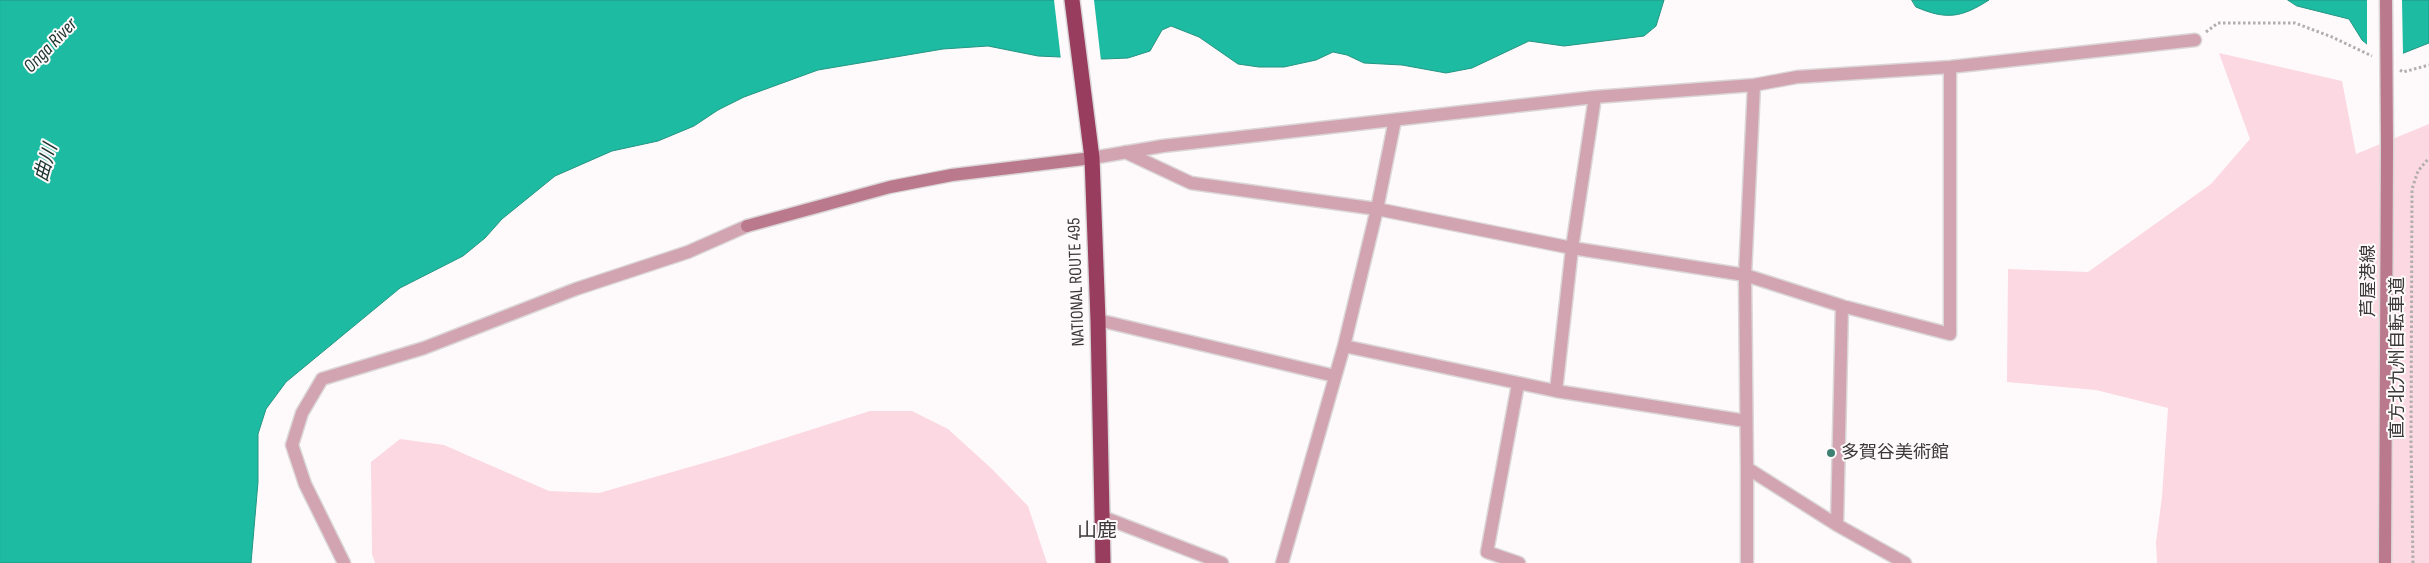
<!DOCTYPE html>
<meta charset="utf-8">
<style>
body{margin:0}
canvas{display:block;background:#fefafb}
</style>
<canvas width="2429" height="563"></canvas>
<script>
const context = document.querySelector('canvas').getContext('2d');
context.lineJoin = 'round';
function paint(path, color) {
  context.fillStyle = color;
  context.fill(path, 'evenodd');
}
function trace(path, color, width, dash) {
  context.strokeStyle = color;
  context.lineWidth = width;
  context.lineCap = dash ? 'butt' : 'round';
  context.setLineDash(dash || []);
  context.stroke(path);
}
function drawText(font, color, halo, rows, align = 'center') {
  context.font = font + ' "Sofia Sans Condensed","Noto Sans JP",sans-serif';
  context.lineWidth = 4;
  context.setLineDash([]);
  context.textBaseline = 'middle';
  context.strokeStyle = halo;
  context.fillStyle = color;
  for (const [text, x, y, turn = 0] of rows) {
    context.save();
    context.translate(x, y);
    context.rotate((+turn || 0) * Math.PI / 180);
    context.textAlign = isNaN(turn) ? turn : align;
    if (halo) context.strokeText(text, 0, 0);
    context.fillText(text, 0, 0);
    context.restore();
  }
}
paint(new Path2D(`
 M 2219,53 L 2342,81 L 2356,154 L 2429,124 L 2429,563 L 2157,563 L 2156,542 L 2162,497 L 2168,408 L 2096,390 L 2007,382 L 2008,269 L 2088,272 L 2211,184 L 2250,139 Z
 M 870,411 L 912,411 L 948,429 L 992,469 L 1028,506 L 1047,563 L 375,563 L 372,554 L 371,462 L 400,439 L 444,445 L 549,491 L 599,493 L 728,456 Z`), '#fcd8e2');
const water = new Path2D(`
 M 0,0 L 1664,0 L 1656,26 L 1644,36 L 1564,46 L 1529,41 L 1472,68 L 1446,73 L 1402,65 L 1364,63 L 1347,55 L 1333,52 L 1316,60 L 1284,67 L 1259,67 L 1238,64 L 1199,37 L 1171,26 L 1162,30 L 1150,51 L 1128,58 L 1104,59 L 1038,56 L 988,46 L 943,49 L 818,70 L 744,97 L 718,110 L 694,126 L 658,141 L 612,151 L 555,176 L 502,219 L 485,238 L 463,256 L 400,288 L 286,382 L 266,409 L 258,434 L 258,482 L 251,563 L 0,563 Z
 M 1912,0 L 1989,0 C 1961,18 1946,20 1916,7 Z
 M 2288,0 L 2429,0 L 2429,43 L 2386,60 L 2362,40 L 2349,19 L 2297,6 Z`);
paint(water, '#1cbba2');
trace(water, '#259482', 1);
paint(new Path2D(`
 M 1054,0 L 1094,0 L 1101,61 L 1061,60 Z
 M 2367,0 L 2402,0 L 2403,55 L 2384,62 L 2367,47 Z`), '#fefafb');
const street = new Path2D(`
 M 1754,85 L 1745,275 L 1747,468 L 1837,525 L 1905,563
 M 1125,152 L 1191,183 L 1377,209 L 1572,248 L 1745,275 L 1842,306 L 1950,334 L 1950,67
 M 1092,158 L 1163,146 L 1595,97 L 1754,85 L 1797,77 L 1950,67 L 2195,40
 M 1098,320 L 1335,376
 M 1344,346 L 1556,391 L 1746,421
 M 1518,384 L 1487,552 L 1519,563
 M 1556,391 L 1572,248 L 1595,97
 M 1103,517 L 1222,563
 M 1837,525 L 1842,306
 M 344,563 L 305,484 L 292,445 L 302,413 L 322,379 L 424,348 L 576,289 L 688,252 L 747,226
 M 1282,563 L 1344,346 L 1377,209 L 1395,120
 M 1747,563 L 1747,468`);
const secondary = new Path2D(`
 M 747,226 L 890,187 L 952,175 L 1092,158
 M 2385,563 L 2387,145`);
const highway = new Path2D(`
 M 1072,0 L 1092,158 L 1098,320 L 1103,563`);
trace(street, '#dbd7d8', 15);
trace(secondary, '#dbd7d8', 15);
trace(highway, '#dbd7d8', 18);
trace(new Path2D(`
 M 2206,32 L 2218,23 L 2295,23 L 2332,37 L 2372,56
 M 2400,70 L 2403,72 L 2429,65
 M 2413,563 L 2411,441 L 2412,189 L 2418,171 L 2429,158`), '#b2aeaf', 3, [2.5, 2.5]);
trace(street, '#d2a4b1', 12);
trace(secondary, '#bb798d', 12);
trace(highway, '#983d5e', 15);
const secondaryBridge = new Path2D(`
 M 2386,0 L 2387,145`);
trace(secondaryBridge, '#dbd7d8', 15, []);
trace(secondaryBridge, '#bb798d', 12);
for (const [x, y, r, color] of [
 [1831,453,5,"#3e8173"]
]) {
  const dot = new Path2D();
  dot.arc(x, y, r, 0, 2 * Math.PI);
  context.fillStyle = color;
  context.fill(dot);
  trace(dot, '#fefafb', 2);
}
drawText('18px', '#3b3839', '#fefafb', [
 ["芦屋港線",2369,281,-90],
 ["NATIONAL ROUTE 495",1077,282,-92],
 ["直方北九州自転車道",2398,358,-90]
]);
drawText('18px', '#3b3839', '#fefafb', [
 ["多賀谷美術館",1841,453]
], 'left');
drawText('italic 19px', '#1c332e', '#fefafb', [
 ["Onga River",51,46,-46],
 ["曲川",47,163,-74]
]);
drawText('20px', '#3b3839', '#fefafb', [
 ["山鹿",1097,532]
]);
</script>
